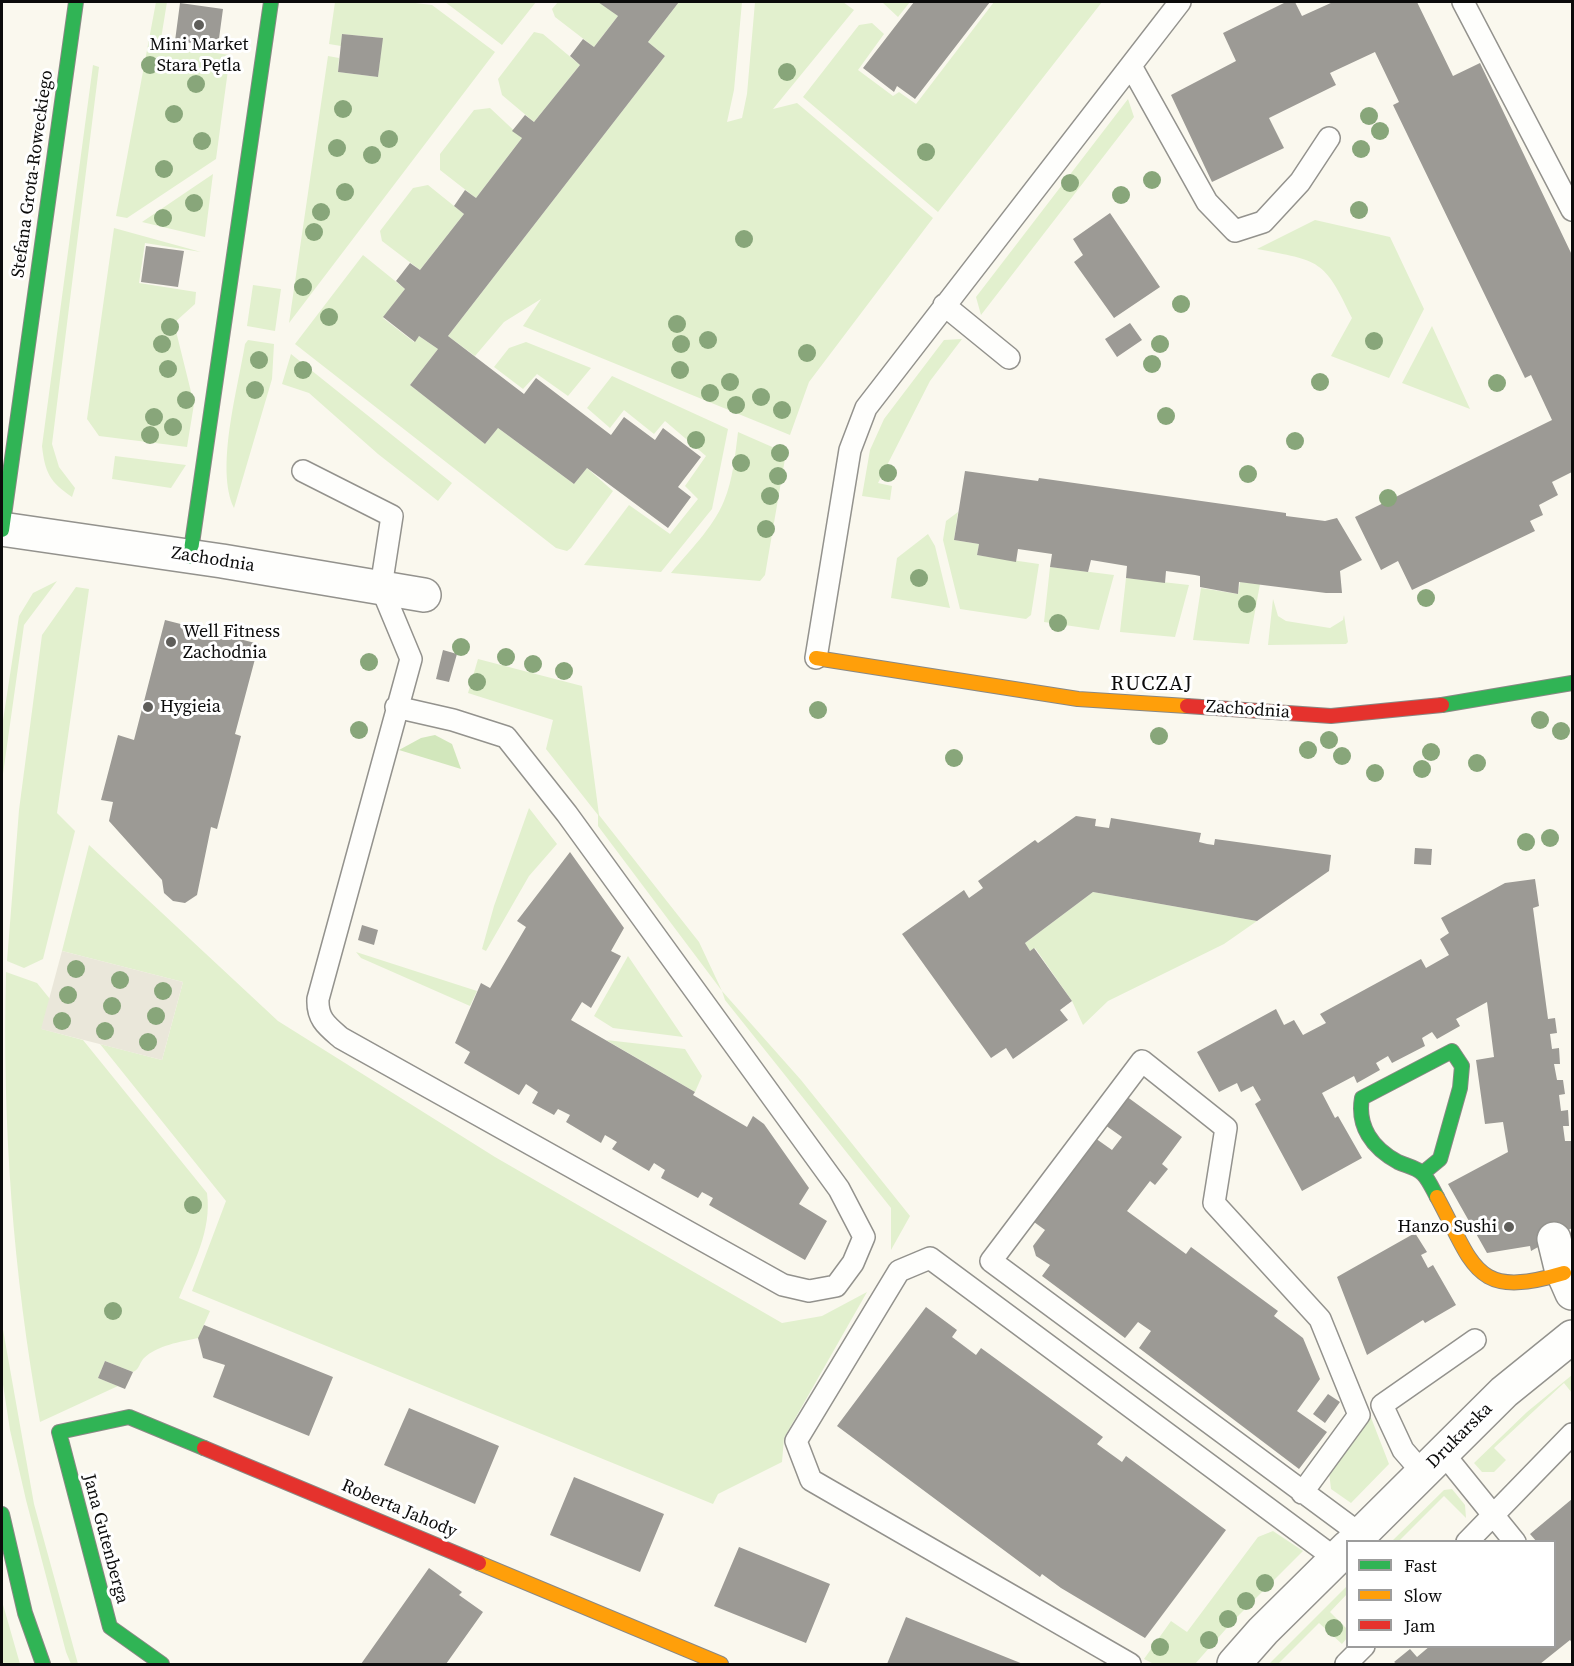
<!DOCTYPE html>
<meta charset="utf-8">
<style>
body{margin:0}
#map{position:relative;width:1574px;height:1666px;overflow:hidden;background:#faf8ee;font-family:"Source Serif 4",serif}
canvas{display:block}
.frame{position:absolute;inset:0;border:3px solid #0b0b0b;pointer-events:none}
.legend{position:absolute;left:1346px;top:1540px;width:210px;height:108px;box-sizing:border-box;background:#fff;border:2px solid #9d9d9d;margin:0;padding:8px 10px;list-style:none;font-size:18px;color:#0b0b0b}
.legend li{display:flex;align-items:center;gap:12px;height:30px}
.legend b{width:30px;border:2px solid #9d9d9d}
</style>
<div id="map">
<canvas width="1574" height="1666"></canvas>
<div class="frame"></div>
<ul class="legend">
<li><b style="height:8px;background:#30b455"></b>Fast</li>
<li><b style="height:8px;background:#ff9f0a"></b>Slow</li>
<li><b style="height:8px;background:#e5322d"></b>Jam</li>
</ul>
</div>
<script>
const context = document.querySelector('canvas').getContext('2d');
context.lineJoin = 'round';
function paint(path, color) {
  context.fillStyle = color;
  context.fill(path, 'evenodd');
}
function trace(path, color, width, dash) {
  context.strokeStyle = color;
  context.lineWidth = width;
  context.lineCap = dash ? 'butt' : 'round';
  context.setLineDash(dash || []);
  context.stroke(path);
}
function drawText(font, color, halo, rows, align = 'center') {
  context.font = font + ' "Source Serif 4",serif';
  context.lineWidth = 6;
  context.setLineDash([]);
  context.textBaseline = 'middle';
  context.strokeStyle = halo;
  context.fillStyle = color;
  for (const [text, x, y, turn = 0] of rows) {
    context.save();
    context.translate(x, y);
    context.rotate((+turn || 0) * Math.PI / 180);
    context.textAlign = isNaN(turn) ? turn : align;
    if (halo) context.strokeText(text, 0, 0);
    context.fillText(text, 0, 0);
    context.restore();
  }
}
paint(new Path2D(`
 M 156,2 L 167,2 L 160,45 L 230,55 L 216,159 L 127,218 L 116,216 Z
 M 335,2 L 407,2 L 432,5 L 495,52 L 289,323 L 328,56 L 339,58 L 338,72 L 378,77 L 382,38 L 342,34 L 341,46 L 329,44 Z
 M 445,2 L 536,2 L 502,45 Z
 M 558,2 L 600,2 L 618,16 L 594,47 L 555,17 L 552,9 Z
 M 679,2 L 742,2 L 734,90 L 727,122 L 742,118 L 747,94 L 755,2 L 843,2 L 854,10 L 773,109 L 797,103 L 933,218 L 809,382 L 790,435 L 523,326 L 541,299 L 504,322 L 475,356 L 448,336 L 665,56 L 648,42 Z
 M 882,2 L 910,2 L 898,17 Z
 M 994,2 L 1102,2 L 938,212 L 803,97 L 859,25 L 872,23 L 884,34 L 858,70 L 893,96 L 899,92 L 916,104 Z
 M 534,32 L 543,34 L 580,65 L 534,122 L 502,95 L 498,79 Z
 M 93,65 L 99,67 L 52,444 L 59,467 L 75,488 L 72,497 C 50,482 45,473 42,446 Z
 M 1128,99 L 1134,117 L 981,315 L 976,297 Z
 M 490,108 L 522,138 L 476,198 L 440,170 L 440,154 L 474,110 Z
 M 213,174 L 205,237 L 142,222 Z
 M 428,185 L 464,214 L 420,270 L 382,241 L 380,231 L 413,188 Z
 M 1315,220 L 1390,237 L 1424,309 L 1389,378 L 1331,356 L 1352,318 C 1324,259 1320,261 1257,249 Z
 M 114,228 L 201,252 L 145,243 L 139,283 L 196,292 L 195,304 L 174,323 L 194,404 L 187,447 L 99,436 L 87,419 Z
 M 363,255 L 405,289 L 383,318 L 414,342 L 419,336 L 438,349 L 410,385 L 485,444 L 498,428 L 574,484 L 587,468 L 613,491 L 571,548 L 567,551 L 556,548 L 295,344 Z
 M 253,285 L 281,289 L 275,331 L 247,326 Z
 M 1432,326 L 1470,409 L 1402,383 Z
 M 962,339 L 930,381 L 878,483 L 892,486 L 890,500 L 862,496 L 870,450 L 884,419 L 944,340 Z
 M 248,340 L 274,344 L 272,379 L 234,508 C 215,469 238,388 245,344 Z
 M 526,342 L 591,368 L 568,396 L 537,374 L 523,389 L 494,367 L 509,348 Z
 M 291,354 L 452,483 L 438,501 L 378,454 L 309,393 L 282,384 Z
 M 612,376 L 728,429 L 712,509 L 661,572 L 584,565 L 629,505 L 670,534 L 698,499 L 685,486 L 706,456 L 665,421 L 654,434 L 624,410 L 610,428 L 587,408 Z
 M 738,432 L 786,453 L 765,575 L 760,581 L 671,573 C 689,551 713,528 724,501 C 733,479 735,456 738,432 Z
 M 115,456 L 186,465 L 171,488 L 112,479 Z
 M 958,512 L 954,540 L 979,544 L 977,555 L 1039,564 L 1031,615 L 1026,619 L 960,609 L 943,540 L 946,521 Z
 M 928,534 L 935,546 L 950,608 L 891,598 L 897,558 Z
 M 1050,567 L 1114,575 L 1099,630 L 1044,622 Z
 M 1126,578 L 1189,585 L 1175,637 L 1120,632 Z
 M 57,581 L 24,625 L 2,781 L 2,727 L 19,616 L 33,593 Z
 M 1240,582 L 1260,584 L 1249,644 L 1193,640 L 1201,588 L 1238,594 Z
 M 76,587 L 89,589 L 57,813 L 75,831 L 43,959 L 24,968 L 7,961 L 19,810 L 42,635 Z
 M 1273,599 L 1278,616 L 1286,621 L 1330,628 L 1343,620 L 1344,615 L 1348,642 L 1346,644 L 1268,645 Z
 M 478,659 L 582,686 L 599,815 L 699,942 L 722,991 L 801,1080 L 910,1216 L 891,1250 L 891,1208 L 725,1000 L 722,991 L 598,826 L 598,815 L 546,749 L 553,720 L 468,693 Z
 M 529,808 L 557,844 L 529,876 L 486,951 L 482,949 L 494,906 Z
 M 89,845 L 278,1021 L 495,1157 L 782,1323 L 822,1316 L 867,1292 L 784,1438 L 782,1462 L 718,1494 L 713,1504 L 192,1291 L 226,1201 L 100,1044 L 162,1060 L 183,982 L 62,951 Z
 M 1093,892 L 1257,921 L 1224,944 L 1108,1001 L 1083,1025 L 1072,1001 L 1035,948 L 1030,951 L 1025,943 Z
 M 356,952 L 477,991 L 470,1006 L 361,958 Z
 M 628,956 L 683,1037 L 613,1028 L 594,1016 Z
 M 6,972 L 37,983 L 50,999 L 42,1029 L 83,1040 L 207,1193 C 212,1231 193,1264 179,1298 L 210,1311 L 198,1338 C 180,1342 158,1345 144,1358 C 139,1363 140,1369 133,1372 L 105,1361 L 98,1378 L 118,1386 L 40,1422 C 13,1273 2,1124 6,972 Z
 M 606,1040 L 685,1049 L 702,1076 L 695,1092 Z
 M 2,1324 L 34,1504 L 78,1664 L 71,1664 L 66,1652 L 26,1500 L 10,1430 L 2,1378 Z
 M 1572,1375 L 1572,1393 L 1564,1383 L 1494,1448 L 1506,1460 L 1494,1472 L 1482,1472 L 1474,1463 L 1527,1412 Z
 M 1370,1415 L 1389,1464 L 1351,1503 L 1331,1489 L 1329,1472 Z
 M 1452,1489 L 1465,1505 L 1466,1518 L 1444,1496 L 1399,1541 L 1392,1541 L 1444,1490 Z
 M 1273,1531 L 1303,1551 L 1233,1621 L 1195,1664 L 1154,1664 L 1144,1659 L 1171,1621 L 1187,1632 L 1258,1537 Z
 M 1347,1586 L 1347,1594 L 1330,1612 L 1347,1629 L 1347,1638 L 1342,1644 L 1319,1623 L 1278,1664 L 1269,1664 Z
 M 2,1601 L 20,1664 L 2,1664 Z`), '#e2f0ce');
paint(new Path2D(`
 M 435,735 L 452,744 L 461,769 L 399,750 L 421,738 Z`), '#d2e7bc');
paint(new Path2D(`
 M 62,951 L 183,982 L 162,1060 L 41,1029 Z`), '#eae7da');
paint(new Path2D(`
 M 598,2 L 679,2 L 648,42 L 665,56 L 448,336 L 524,394 L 536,378 L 611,435 L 624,417 L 655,440 L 663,428 L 701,457 L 678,487 L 691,497 L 668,528 L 587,468 L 574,484 L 498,428 L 485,444 L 410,385 L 438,349 L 419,336 L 415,342 L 383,317 L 405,289 L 396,281 L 410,263 L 420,270 L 464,214 L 454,206 L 465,190 L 476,198 L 522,138 L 512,131 L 525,115 L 534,122 L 580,65 L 570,56 L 583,39 L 594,47 L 618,16 Z
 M 914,2 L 990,2 L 915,99 L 897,86 L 894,92 L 863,68 Z
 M 1286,2 L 1295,2 L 1302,16 L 1333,2 L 1417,2 L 1453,76 L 1480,63 L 1572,255 L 1572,472 L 1552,482 L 1558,495 L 1539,505 L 1543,515 L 1530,521 L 1535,531 L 1412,590 L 1398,561 L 1381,570 L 1355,517 L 1552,420 L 1531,375 L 1525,378 L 1393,105 L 1399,102 L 1375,52 L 1330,73 L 1336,85 L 1269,118 L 1284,148 L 1212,182 L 1171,95 L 1236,61 L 1223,33 Z
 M 180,3 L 223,9 L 218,46 L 175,41 Z
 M 342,34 L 383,38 L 378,77 L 338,72 Z
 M 1110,213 L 1160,287 L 1114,318 L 1074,262 L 1083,255 L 1073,239 Z
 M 146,246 L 184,251 L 178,287 L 141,282 Z
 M 1130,323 L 1142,340 L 1117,357 L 1105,339 Z
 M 965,471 L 1038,481 L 1039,478 L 1286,513 L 1286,516 L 1325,521 L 1337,518 L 1362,560 L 1340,571 L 1342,593 L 1326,593 L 1239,582 L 1238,594 L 1200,587 L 1200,576 L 1195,575 L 1166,571 L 1165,583 L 1126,578 L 1127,566 L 1091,560 L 1088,572 L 1050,567 L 1052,554 L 1018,549 L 1016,562 L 977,555 L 979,544 L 954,540 Z
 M 165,620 L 259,644 L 235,734 L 241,736 L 217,829 L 211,827 L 197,895 L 185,903 L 173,901 L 164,893 L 162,880 L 109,821 L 113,802 L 101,800 L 118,735 L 134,740 Z
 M 443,650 L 457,654 L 449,682 L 436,679 Z
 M 1076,816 L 1096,819 L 1095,826 L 1109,828 L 1111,818 L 1201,833 L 1199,842 L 1207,844 L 1214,845 L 1215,839 L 1331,855 L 1329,871 L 1257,921 L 1093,892 L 1025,943 L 1030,951 L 1034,948 L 1072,1001 L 1060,1010 L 1068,1020 L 1013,1059 L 1006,1048 L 991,1058 L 902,934 L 964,890 L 969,898 L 983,888 L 978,881 L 1035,840 L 1038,843 Z
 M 1415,848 L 1432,849 L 1431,865 L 1414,864 Z
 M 570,852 L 624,928 L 611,951 L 621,956 L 591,1008 L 582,1002 L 571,1020 L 695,1092 L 693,1095 L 747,1127 L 753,1116 L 764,1124 L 809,1188 L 799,1204 L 827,1221 L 805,1260 L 709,1205 L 713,1198 L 702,1192 L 698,1198 L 661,1178 L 665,1170 L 654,1163 L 649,1171 L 612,1149 L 617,1142 L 605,1135 L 601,1143 L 566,1122 L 570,1115 L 558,1109 L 554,1115 L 532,1103 L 538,1092 L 526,1084 L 519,1095 L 464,1063 L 470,1052 L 455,1043 L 481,983 L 490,988 L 526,927 L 517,921 Z
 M 1535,879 L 1539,906 L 1533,908 L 1548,1019 L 1555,1018 L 1557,1033 L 1550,1034 L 1552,1049 L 1559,1048 L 1560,1064 L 1554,1064 L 1557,1080 L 1563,1080 L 1565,1094 L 1559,1095 L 1561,1111 L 1568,1110 L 1569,1126 L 1563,1126 L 1565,1141 L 1571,1141 L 1572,1150 L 1572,1228 L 1531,1251 L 1530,1246 L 1487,1253 L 1448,1184 L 1508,1152 L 1503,1122 L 1485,1124 L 1476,1060 L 1494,1057 L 1487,1002 L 1456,1019 L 1460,1026 L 1437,1039 L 1432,1032 L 1422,1038 L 1425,1046 L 1392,1063 L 1388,1056 L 1376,1063 L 1380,1070 L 1357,1083 L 1354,1076 L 1322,1093 L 1335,1118 L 1338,1116 L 1362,1158 L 1302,1191 L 1255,1104 L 1261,1100 L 1253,1086 L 1241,1092 L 1237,1083 L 1219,1092 L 1197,1052 L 1276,1009 L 1284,1025 L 1294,1020 L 1303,1035 L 1326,1023 L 1320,1014 L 1421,959 L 1426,968 L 1449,955 L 1440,939 L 1449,933 L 1441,918 L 1505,883 Z
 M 362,925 L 378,930 L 374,945 L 358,940 Z
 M 1126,1096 L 1182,1137 L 1162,1164 L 1168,1169 L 1155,1185 L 1150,1181 L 1127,1211 L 1186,1254 L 1191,1247 L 1278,1311 L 1274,1316 L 1303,1338 L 1320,1379 L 1297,1411 L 1327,1432 L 1299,1469 L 1139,1348 L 1151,1331 L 1138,1322 L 1125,1338 L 1042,1276 L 1050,1265 L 1036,1256 L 1033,1246 L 1045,1230 L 1034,1222 L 1095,1138 L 1112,1150 L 1122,1137 L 1105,1125 Z
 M 1415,1233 L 1427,1252 L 1421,1255 L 1428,1268 L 1433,1265 L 1456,1305 L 1425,1323 L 1423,1320 L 1367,1355 L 1337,1277 Z
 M 926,1307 L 957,1330 L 952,1337 L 976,1355 L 981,1348 L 1103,1437 L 1097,1444 L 1122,1462 L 1126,1456 L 1226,1530 L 1145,1638 L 1061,1588 L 1042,1574 L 1040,1577 L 837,1426 Z
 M 204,1325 L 333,1377 L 309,1436 L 213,1397 L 225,1365 L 203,1358 L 198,1338 Z
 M 105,1361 L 133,1372 L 125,1389 L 98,1378 Z
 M 1328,1394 L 1340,1402 L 1325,1423 L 1313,1414 Z
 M 409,1408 L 499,1446 L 475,1504 L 384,1465 Z
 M 574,1477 L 664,1514 L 640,1572 L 550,1535 Z
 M 1572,1499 L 1572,1643 L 1570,1640 L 1540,1664 L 1397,1664 L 1394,1662 L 1410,1649 L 1417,1657 L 1430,1646 L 1554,1646 L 1554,1542 L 1537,1542 L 1530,1534 Z
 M 739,1547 L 830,1584 L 806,1643 L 714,1606 Z
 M 429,1568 L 462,1592 L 459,1595 L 483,1612 L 446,1664 L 361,1664 Z
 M 906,1617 L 1023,1664 L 887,1664 Z`), '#9c9a95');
const lane = new Path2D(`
 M 1463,2 L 1572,210
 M 1131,66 L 1207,202 L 1235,231 L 1263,222 L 1300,182 L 1329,138
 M 944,305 L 1009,358
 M 303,471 L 392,516 L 381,587 L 411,659 L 318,999 C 317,1019 327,1026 341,1038 L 783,1285 L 809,1291 L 836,1286 L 853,1263 L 864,1237 L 839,1189 L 567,814 L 506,737 L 453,720 L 396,707
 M 816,658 L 850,450 L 866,408 L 1180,2
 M 1443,1453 L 1515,1542
 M 1423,1473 L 1403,1450 L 1382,1405 L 1475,1340
 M 1302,1493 L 1359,1415 L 1320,1319 L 1214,1203 L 1226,1128 L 1142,1061 L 991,1261 L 1360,1534
 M 1467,1542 L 1572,1434
 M 1130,1664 L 811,1480 L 796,1441 L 899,1271 L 930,1258 L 1336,1559
 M 1346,1664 L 1364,1646`);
const street = new Path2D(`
 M 2,529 L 222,561 L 424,595
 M 1554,1239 L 1561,1268 L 1572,1293
 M 1353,1542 L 1504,1392 L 1572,1337
 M 1234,1664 L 1263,1631 L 1348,1547`);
const fast = new Path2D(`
 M 2,530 L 76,2
 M 190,557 L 271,2
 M 1442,705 L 1572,683
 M 1423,1173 L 1440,1159 L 1460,1088 L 1462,1066 L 1452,1051 L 1362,1098 C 1357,1126 1372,1148 1398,1162 C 1406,1166 1416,1167 1423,1174 C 1429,1180 1433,1190 1437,1197
 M 2,1514 L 25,1613 L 43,1664
 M 162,1664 L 110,1627 L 59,1432 L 129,1417 L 204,1448`);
const slow = new Path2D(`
 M 816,658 L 1078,699 L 1187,706
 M 1437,1197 C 1475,1267 1474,1300 1564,1273
 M 479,1563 L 721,1664`);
const jam = new Path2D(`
 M 1187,706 L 1331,716 L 1442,705
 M 204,1448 L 479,1563`);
trace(lane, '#93928d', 24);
trace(street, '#93928d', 36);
trace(fast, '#898884', 16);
trace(slow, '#898884', 16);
trace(jam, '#898884', 16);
trace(lane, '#fefefc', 21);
trace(street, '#fefefc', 33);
trace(fast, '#30b455', 14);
trace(slow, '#ff9f0a', 14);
trace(jam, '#e5322d', 14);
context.fillStyle = '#88a67a';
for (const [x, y] of [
 [150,65],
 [787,72],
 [196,84],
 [343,109],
 [174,114],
 [1369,116],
 [1380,131],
 [389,139],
 [202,141],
 [337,148],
 [1361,149],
 [926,152],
 [372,155],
 [164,169],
 [1152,180],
 [1070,183],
 [345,192],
 [1121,195],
 [194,203],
 [1359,210],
 [321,212],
 [163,218],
 [314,232],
 [744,239],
 [303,287],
 [1181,304],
 [329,317],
 [677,324],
 [170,327],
 [708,340],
 [1374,341],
 [162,344],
 [681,344],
 [1160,344],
 [807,353],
 [259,360],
 [1152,364],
 [168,369],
 [303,370],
 [680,370],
 [730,382],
 [1320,382],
 [1497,383],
 [255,390],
 [710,393],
 [761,397],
 [186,400],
 [736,405],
 [782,410],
 [1166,416],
 [154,417],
 [173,427],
 [150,435],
 [696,440],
 [1295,441],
 [780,453],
 [741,463],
 [888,473],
 [1248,474],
 [778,476],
 [770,496],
 [1388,498],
 [766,529],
 [919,578],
 [1426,598],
 [1247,604],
 [1058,623],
 [461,647],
 [506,657],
 [369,662],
 [533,664],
 [564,671],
 [477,682],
 [818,710],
 [1540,720],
 [359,730],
 [1561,731],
 [1159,736],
 [1329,740],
 [1308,750],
 [1431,752],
 [1342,756],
 [954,758],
 [1477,763],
 [1422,769],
 [1375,773],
 [1550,838],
 [1526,842],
 [76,969],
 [120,980],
 [163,991],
 [68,995],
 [112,1006],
 [156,1016],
 [62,1021],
 [105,1031],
 [148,1042],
 [193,1205],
 [113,1311],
 [1265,1583],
 [1246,1601],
 [1228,1619],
 [1334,1628],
 [1209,1640],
 [1160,1647]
]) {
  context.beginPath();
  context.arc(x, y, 9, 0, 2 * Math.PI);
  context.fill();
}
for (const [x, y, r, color] of [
 [199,25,6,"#5f5e5a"],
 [171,642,6,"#5f5e5a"],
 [148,707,6,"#5f5e5a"],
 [1509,1227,6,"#5f5e5a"]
]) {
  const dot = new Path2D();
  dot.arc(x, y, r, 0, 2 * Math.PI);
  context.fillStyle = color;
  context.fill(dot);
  trace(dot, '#fff', 2);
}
drawText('18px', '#0b0b0b', '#fff', [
 ["Mini Market",199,45,"center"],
 ["Stara Pętla",199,66,"center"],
 ["Well Fitness",183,632],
 ["Zachodnia",183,653],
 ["Hygieia",160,707],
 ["Hanzo Sushi",1497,1227,"right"]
], 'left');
drawText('18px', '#0b0b0b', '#fff', [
 ["Stefana Grota-Roweckiego",33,174,-82],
 ["Zachodnia",213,560,9],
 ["Zachodnia",1248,710,4],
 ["Drukarska",1460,1436,-45],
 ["Roberta Jahody",399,1509,23],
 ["Jana Gutenberga",105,1539,75]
]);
context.letterSpacing = '1.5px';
drawText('21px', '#0b0b0b', '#fff', [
 ["RUCZAJ",1152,685]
]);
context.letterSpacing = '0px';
</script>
